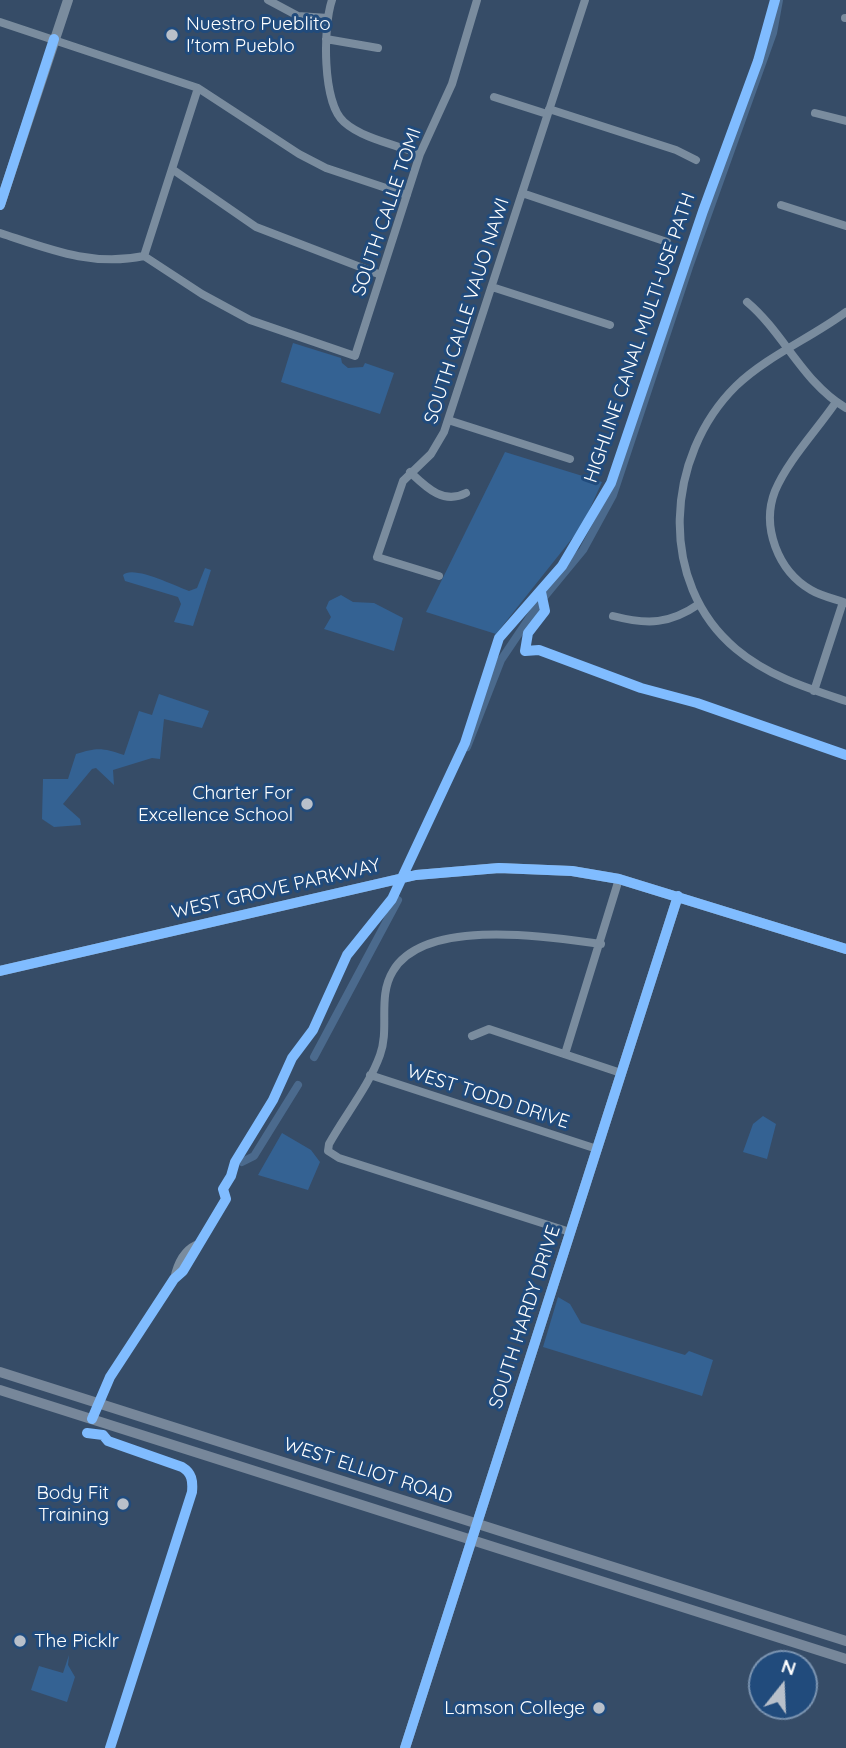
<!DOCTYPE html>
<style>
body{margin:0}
#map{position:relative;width:846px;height:1748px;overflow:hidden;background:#364c67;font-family:Quicksand,sans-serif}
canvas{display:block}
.north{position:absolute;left:748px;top:1650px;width:70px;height:70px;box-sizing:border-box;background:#214b7c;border:2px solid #7a93b0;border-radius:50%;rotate:18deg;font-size:19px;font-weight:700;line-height:28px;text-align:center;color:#fff}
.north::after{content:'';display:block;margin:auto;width:24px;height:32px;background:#b9c0ca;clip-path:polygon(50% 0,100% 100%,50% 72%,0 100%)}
</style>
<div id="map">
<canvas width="846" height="1748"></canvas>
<div class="north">N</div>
</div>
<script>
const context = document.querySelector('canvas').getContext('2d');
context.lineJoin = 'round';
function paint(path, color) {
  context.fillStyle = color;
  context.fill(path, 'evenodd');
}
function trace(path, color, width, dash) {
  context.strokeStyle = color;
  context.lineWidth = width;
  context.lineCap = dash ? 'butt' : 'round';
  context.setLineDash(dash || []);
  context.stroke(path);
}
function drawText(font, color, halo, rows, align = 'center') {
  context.font = font + ' Quicksand,sans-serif';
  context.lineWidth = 6;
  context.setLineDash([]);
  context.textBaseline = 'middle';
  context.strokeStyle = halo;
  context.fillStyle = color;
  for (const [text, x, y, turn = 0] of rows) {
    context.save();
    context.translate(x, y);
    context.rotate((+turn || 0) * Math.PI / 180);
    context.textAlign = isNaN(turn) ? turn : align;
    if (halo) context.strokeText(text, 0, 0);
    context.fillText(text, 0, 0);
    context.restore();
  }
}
paint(new Path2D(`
 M 293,343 L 341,358 L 342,363 L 348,368 L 363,367 L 365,363 L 394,373 L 380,414 L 281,382 Z
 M 505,452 L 602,482 L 582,526 L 496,634 L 426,612 Z
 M 205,568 L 211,570 L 193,626 L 174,622 L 181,604 L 178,597 L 125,581 L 123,575 C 133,565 175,586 189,591 L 197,588 Z
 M 341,595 L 353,602 L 374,603 L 403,618 L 394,651 L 324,629 L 331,617 L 326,608 L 329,601 Z
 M 159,694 L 209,711 L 202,728 L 164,719 L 160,759 L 152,758 L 113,770 L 114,785 L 96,768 L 92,769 L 63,804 L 80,819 L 81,825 L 54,827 L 42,819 L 43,779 L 68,779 L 76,754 C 98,747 103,748 124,755 L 139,711 L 152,715 Z
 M 763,1116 L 776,1124 L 767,1159 L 743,1152 L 753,1124 Z
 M 282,1133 L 311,1150 L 320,1162 L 308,1190 L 258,1175 Z
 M 558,1297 L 570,1304 L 581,1323 L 685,1355 L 689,1351 L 713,1360 L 702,1396 L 543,1347 Z
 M 69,1655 L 68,1665 L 75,1677 L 67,1702 L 31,1690 L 39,1666 L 63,1673 Z`), '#346293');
trace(new Path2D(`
 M 545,596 L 583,550 L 613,495 L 689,267 L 773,33 L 779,0
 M 467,747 L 501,660 L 540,602
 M 314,1057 L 398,900
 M 242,1162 L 254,1156 L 298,1085`), '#4b6a8d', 8);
trace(new Path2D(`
 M 268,0 L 298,16 L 328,18
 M 332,0 C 323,26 322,103 344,122 C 363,139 397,145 420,154
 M 845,18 L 846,18
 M 0,22 L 198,88 L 299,154 L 326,168 L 407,195
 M 326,39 L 378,48
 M 494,97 L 547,114
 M 549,109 L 676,150 L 696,160
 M 815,113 L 846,121
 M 172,169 L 256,227 L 381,275
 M 522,193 L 667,242
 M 781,205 L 846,226
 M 0,233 C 49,249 92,267 144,256 L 202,294 L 250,320 L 355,356 L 420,154 L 452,84 L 477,0
 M 144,256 L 198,88
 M 492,287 L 610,325
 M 747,302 C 784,333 803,383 846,408
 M 846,312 C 811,338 767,356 736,386 C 665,456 657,583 736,649 C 768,676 807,688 846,701
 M 836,402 C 817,430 788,460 775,491 C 761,527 778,571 811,590 C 821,596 835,599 846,603
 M 448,420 L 570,459
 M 410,472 C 426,487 443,505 466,493
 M 439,576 L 377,557 L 403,481 L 431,454 L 444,432 L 585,0
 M 613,616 C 648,625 670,624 699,604
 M 814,691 L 843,602
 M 472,1036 L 489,1029 L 621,1073
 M 565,1054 L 619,879
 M 370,1075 L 597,1149
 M 570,1232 L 339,1158 L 328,1151 L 329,1144 C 345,1115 369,1086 380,1055 C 390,1028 377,997 393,971 C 425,917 548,937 601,944
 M 174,1279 C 177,1265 183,1251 196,1245
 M 92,1419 L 110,1377 L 174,1279 L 183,1271 L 226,1199`), '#7a8c9e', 8);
trace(new Path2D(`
 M 0,205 L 68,0
 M 0,971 L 416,875 L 499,868 L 572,871 L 619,879 L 846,949
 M 405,1748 L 678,896`), '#7a8c9e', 10);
trace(new Path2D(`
 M 0,1372 L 846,1641
 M 0,1390 L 846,1659`), '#77879a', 10);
trace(new Path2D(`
 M 0,205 L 54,39
 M 541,592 L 545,611 L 528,633 L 525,651 L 539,650 L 641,688 L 697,703 L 846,755
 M 0,971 L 416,875 L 499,868 L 572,871 L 619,879 L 846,949
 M 92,1419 L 110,1377 L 174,1279 L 183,1271 L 226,1199 L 223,1189 L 231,1176 L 235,1162 L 273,1100 L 292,1058 L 313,1030 L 347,955 L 392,899 L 465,743 L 499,638 L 562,566 L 611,483 L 703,211 L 758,61 L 775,0
 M 87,1433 L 103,1435 L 108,1441 L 182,1467 C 192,1473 193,1481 192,1492 L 110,1748
 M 405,1748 L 678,896`), '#80bcff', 10);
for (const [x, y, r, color] of [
 [172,35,7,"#b9c0ca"],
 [307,804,7,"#b9c0ca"],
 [123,1504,7,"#b9c0ca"],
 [20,1641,7,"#b9c0ca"],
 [599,1708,7,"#b9c0ca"]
]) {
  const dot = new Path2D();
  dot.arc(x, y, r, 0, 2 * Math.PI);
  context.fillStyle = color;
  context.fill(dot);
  trace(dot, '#214b7c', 2.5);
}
drawText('19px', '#fff', '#214b7c', [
 ["Nuestro Pueblito",186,24,"left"],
 ["I'tom Pueblo",186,46,"left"],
 ["Charter For",293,793],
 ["Excellence School",293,815],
 ["Body Fit",109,1493],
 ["Training",109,1515],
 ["The Picklr",34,1641,"left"],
 ["Lamson College",585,1708]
], 'right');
drawText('19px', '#fff', '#214b7c', [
 ["SOUTH CALLE TOMI",387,212,-71],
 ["SOUTH CALLE VAUO NAWI",467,311,-72],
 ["HIGHLINE CANAL MULTI-USE PATH",640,338,-71],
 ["WEST GROVE PARKWAY",276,889,-13],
 ["WEST TODD DRIVE",488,1097,18],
 ["SOUTH HARDY DRIVE",525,1317,-72],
 ["WEST ELLIOT ROAD",368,1471,18]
]);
</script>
